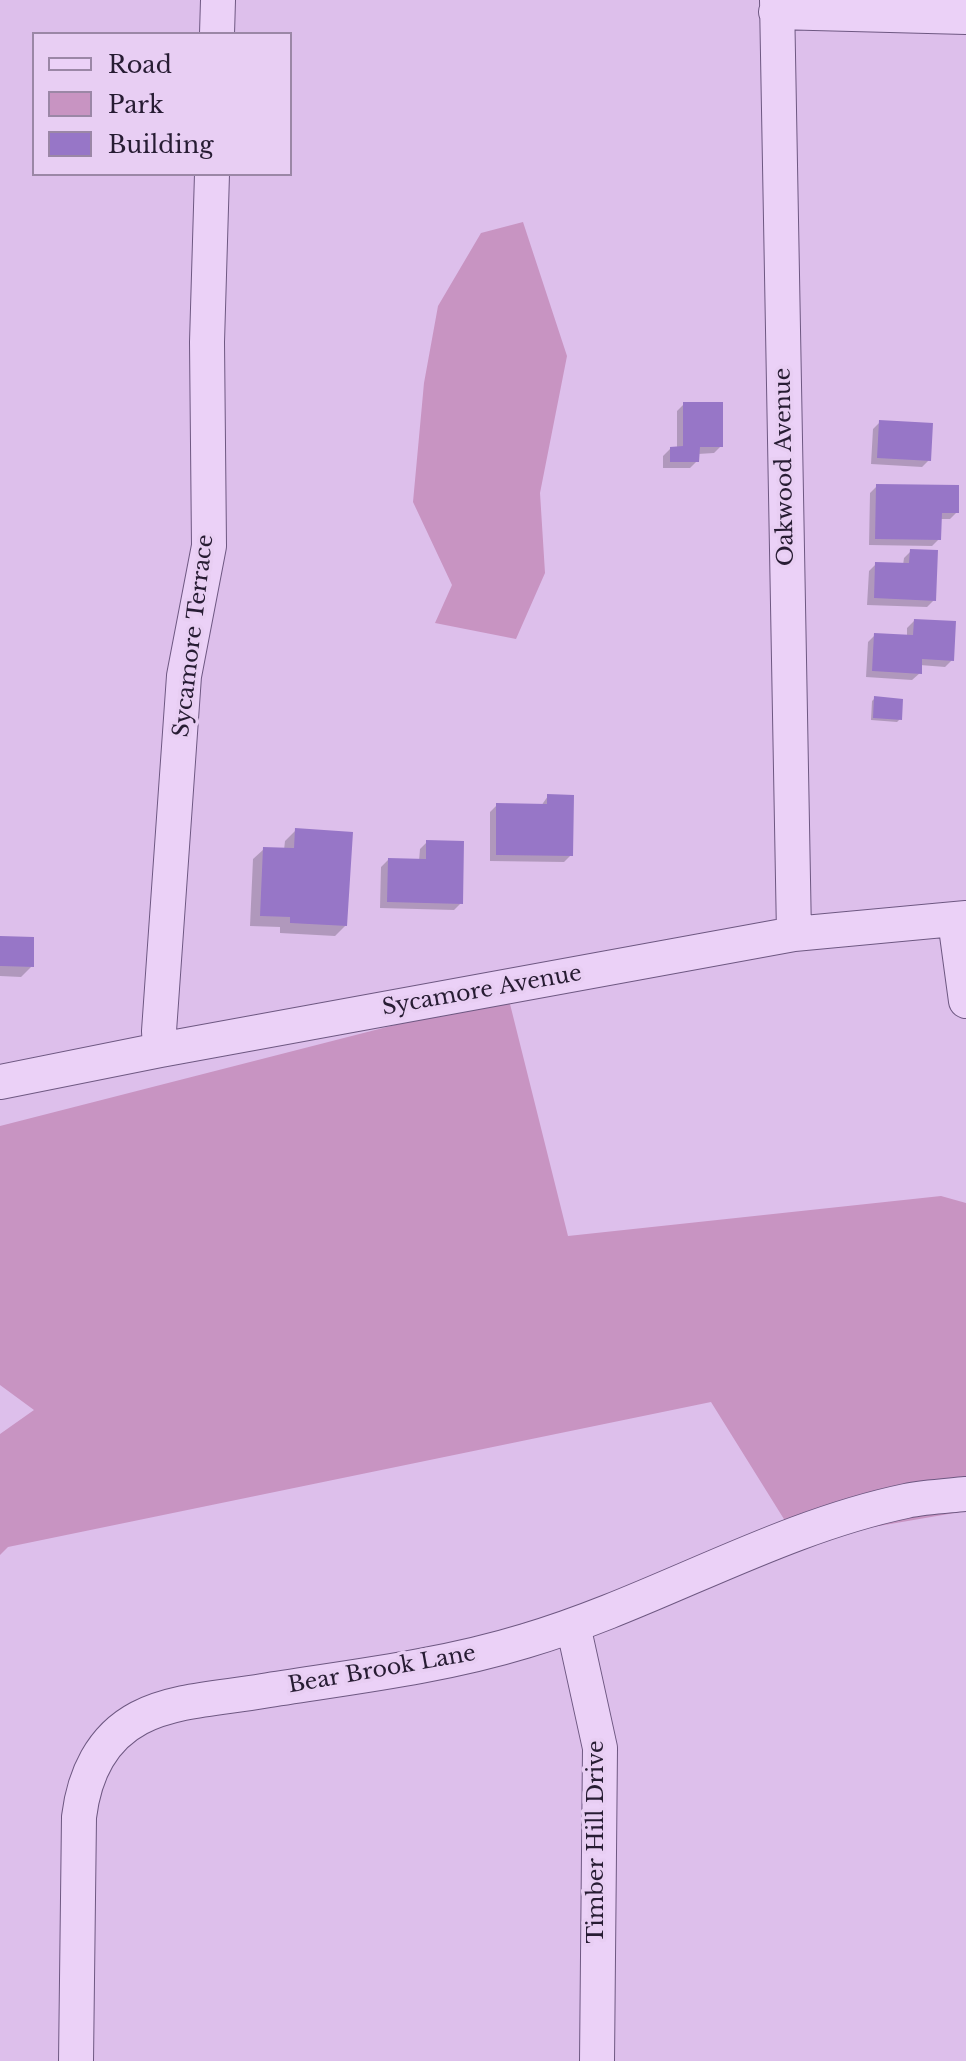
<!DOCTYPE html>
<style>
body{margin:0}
#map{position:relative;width:966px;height:2061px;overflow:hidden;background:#ddbfeb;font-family:"Libre Baskerville",serif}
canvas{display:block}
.legend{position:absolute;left:32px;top:32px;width:260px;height:144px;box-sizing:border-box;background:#e8cef3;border:2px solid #9b87a6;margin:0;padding:10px 14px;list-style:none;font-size:24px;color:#271c33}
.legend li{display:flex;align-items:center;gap:16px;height:40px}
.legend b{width:40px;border:2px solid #9b87a6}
</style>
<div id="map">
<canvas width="966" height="2061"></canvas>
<ul class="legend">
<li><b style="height:10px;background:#ebd1f7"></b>Road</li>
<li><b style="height:22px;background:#c894c2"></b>Park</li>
<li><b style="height:22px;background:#9776c7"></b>Building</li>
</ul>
</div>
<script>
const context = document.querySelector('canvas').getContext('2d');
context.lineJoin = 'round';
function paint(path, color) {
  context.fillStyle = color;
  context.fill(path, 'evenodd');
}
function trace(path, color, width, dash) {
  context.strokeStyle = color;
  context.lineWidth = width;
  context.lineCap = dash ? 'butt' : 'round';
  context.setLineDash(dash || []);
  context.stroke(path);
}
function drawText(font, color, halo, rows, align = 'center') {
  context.font = font + ' "Libre Baskerville",serif';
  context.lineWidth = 7;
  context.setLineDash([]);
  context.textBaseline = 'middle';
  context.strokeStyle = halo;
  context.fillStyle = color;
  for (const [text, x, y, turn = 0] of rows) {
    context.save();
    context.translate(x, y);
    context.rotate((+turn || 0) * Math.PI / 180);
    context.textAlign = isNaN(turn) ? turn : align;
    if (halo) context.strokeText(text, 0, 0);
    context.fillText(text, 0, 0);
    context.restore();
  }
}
paint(new Path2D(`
 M 523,222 L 567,356 L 540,493 L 545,573 L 516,639 L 435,623 L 452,585 L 413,502 L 424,383 L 438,306 L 481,233 Z
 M 508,996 L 568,1236 L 941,1196 L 966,1203 L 966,1511 L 797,1540 L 711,1402 L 8,1547 L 0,1555 L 0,1434 L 34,1410 L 0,1385 L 0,1126 Z`), '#c894c2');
paint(new Path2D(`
 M 684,404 L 721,446 L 714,453 L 698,454 L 697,461 L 690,468 L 663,468 L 663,456 L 670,449 L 677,448 L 677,411 Z
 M 880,422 L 929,460 L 922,467 L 871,464 L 873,429 Z
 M 877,486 L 957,512 L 950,519 L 940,519 L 939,539 L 932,546 L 869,545 L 870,493 Z
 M 911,551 L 934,600 L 927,607 L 867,605 L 869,571 L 876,564 L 903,565 L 904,558 Z
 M 914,621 L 952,660 L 945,667 L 920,665 L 920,673 L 912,680 L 866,677 L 868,642 L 875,635 L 907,637 L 907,628 Z
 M 875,698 L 900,719 L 897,722 L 871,720 L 872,701 Z
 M 548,796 L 571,855 L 564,862 L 490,861 L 490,812 L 497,805 L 541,806 Z
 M 296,830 L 346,925 L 335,936 L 280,933 L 280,927 L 250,926 L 253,859 L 264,849 L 284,850 L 285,841 Z
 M 427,842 L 461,903 L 454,910 L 380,908 L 381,867 L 388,860 L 419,861 L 420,849 Z
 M 0,938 L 32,966 L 21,977 L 0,976 Z`), '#0003');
paint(new Path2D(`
 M 683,402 L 723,402 L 723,447 L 700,447 L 699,462 L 670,462 L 670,447 L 683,446 Z
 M 879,420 L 933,423 L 931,461 L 877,458 Z
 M 876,484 L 959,485 L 959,513 L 942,513 L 941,540 L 875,539 Z
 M 910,549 L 938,550 L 936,601 L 874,598 L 875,562 L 909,563 Z
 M 914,619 L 956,621 L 954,661 L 922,659 L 922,674 L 872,671 L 874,633 L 913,635 Z
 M 874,696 L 903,699 L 902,720 L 873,718 Z
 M 547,794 L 574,795 L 573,856 L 496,855 L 496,803 L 547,804 Z
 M 295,828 L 353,832 L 347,926 L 290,923 L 290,917 L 260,916 L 263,847 L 294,848 Z
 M 426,840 L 464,841 L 463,904 L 387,902 L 388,858 L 426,859 Z
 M 0,936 L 34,937 L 34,967 L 0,966 Z`), '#9776c7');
const minor = new Path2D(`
 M 777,0 L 794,934
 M 776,12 L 966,17
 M 217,34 L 218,0
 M 955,920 L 966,1001
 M 160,1050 L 159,1031 L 184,676 L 209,546 L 207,342 L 212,174
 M 0,1082 L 160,1050 L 794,934 L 966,918
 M 573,1625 L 600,1748 L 597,2061
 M 76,2061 L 79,1817 C 84,1776 101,1738 139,1718 C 176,1699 224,1698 263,1691 C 351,1677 440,1667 525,1641 C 654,1603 773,1529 906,1501 C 925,1497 946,1496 966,1494`);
trace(minor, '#6e5882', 36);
trace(minor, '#ebd1f7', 34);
drawText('22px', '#271c33', '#e8cef3', [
 ["Oakwood Avenue",785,467,-91],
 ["Sycamore Terrace",194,636,-83],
 ["Sycamore Avenue",482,991,-10],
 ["Bear Brook Lane",382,1670,-10],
 ["Timber Hill Drive",597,1842,-90]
]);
</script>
